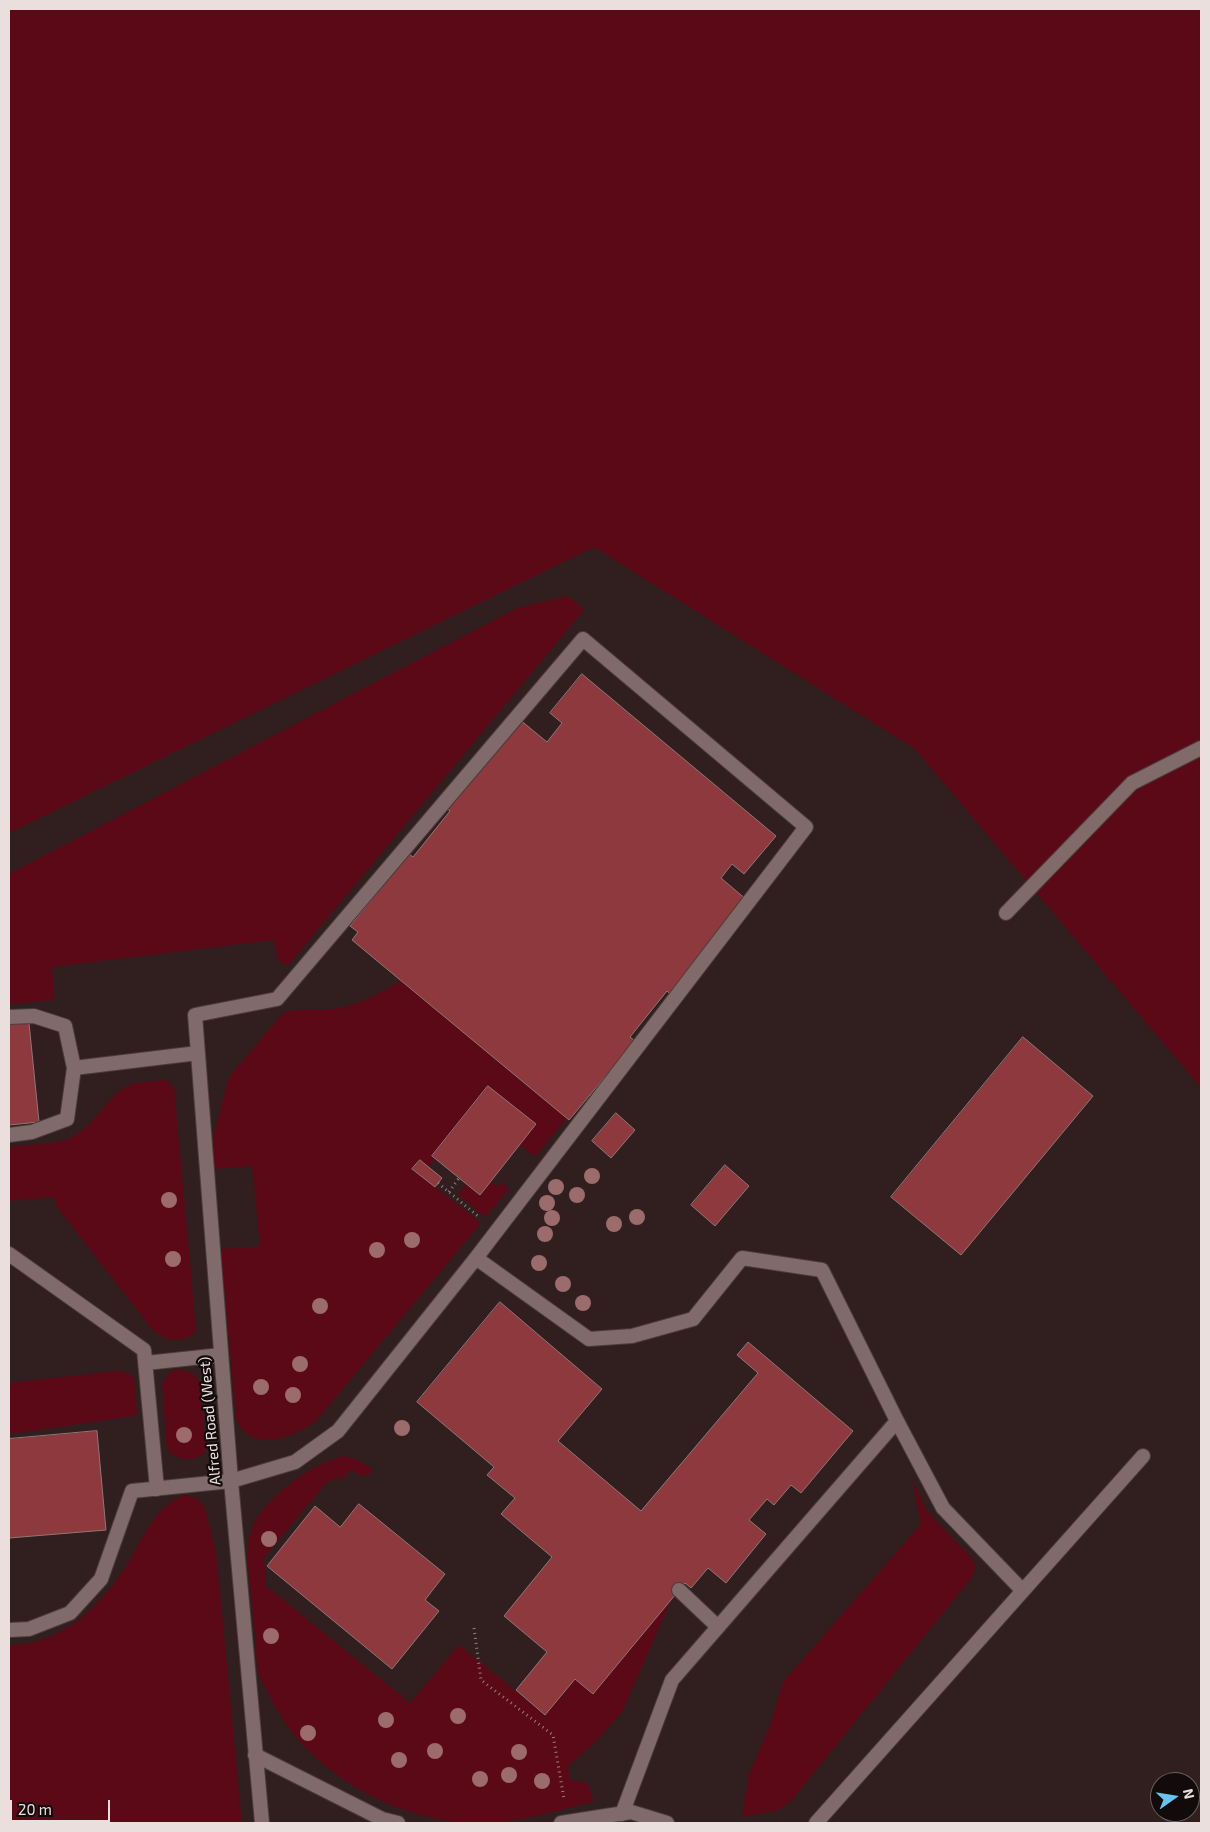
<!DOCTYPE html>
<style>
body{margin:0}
#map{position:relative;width:1210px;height:1832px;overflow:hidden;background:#311f1f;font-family:"Exo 2",sans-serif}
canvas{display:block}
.frame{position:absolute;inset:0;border:10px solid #ebdfde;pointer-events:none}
.north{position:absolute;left:1150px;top:1772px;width:50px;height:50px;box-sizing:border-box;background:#130b0b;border:1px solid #69605f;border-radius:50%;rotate:77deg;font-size:14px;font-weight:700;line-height:20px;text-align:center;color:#ebdfde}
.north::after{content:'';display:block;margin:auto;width:18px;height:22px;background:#66c4ef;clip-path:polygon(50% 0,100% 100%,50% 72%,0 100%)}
.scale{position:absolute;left:10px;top:1800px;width:100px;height:22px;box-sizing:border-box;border:2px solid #ebdfde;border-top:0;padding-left:6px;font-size:15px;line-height:18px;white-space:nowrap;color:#ebdfde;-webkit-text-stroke:4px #130b0b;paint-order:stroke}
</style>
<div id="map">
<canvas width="1210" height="1832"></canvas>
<div class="frame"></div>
<div class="north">N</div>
<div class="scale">20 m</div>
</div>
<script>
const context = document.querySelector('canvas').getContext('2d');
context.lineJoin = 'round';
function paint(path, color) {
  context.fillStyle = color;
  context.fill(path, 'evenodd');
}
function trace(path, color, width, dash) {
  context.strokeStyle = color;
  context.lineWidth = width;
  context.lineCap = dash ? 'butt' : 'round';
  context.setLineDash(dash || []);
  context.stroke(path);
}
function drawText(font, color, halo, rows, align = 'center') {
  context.font = font + ' "Exo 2",sans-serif';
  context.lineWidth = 4.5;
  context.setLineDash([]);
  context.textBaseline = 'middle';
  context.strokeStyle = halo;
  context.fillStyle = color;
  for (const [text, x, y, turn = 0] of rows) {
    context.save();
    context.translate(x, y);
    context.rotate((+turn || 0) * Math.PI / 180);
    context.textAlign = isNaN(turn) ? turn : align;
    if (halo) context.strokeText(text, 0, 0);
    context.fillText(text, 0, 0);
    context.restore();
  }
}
paint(new Path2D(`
 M 9,9 L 1201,9 L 1201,1088 L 915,749 L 594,547 L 9,833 Z
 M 568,596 L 584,610 L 289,964 L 284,965 L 278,960 L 273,940 L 52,967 L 54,1000 L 9,1004 L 9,874 L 517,608 Z
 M 401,981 L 567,1118 L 535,1157 L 519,1144 L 432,1156 L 435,1159 L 428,1167 L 420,1160 L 412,1169 L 481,1223 L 316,1421 C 294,1438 249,1454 236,1419 L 221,1251 L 221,1249 L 260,1246 L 252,1166 L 214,1169 L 212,1141 L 229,1077 L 283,1013 C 299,1007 316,1011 333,1009 C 357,1006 381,993 401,981 Z
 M 162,1080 L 170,1082 L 174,1089 L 196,1329 L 196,1332 C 180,1345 164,1341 151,1328 L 56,1206 L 54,1197 L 9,1201 L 9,1147 C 29,1144 56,1146 74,1136 C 94,1125 103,1103 121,1090 C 132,1081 148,1082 162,1080 Z
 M 490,1181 L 497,1187 L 501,1182 L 509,1189 L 485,1217 L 458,1195 L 466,1184 Z
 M 179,1369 L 192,1373 L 201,1383 L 206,1452 C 194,1462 177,1462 167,1449 L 162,1384 L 171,1371 Z
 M 117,1371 L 131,1374 L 134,1379 L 137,1411 L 135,1416 L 9,1434 L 9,1383 Z
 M 343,1456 L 357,1460 L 373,1469 L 369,1476 L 360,1476 L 351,1469 L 343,1480 L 340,1477 L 327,1482 L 264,1557 L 266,1586 L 410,1703 L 459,1645 L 545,1715 L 575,1679 L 593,1694 L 671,1600 L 622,1712 L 595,1742 L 568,1766 L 570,1780 L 588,1783 L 593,1802 C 554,1811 512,1825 471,1823 C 391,1819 307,1771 271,1699 C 267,1690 260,1681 258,1672 C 256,1660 256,1646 255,1634 C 252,1606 249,1579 247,1551 C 249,1538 251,1526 259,1515 C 278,1489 312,1464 343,1456 Z
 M 912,1479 L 927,1511 L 974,1561 L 975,1568 L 973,1576 L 791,1801 L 778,1810 L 742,1817 L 749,1774 L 770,1725 L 783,1682 L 921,1524 Z
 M 185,1495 L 197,1498 L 205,1508 L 216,1553 L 242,1823 L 9,1823 L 9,1645 C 62,1646 104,1603 129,1561 C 144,1536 156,1505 185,1495 Z`), '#5c0917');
const building = new Path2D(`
 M 582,674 L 776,836 L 744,874 L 732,864 L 721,878 L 748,901 L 671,995 L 667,991 L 630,1037 L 635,1041 L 569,1120 L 352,940 L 358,932 L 350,926 L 409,854 L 413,857 L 450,811 L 446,808 L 519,719 L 547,742 L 562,723 L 550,713 Z
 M 29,1023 L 39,1122 L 9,1125 L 9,1025 Z
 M 1023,1037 L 1093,1096 L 961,1255 L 891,1197 Z
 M 488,1086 L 536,1124 L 480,1195 L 432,1156 Z
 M 616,1113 L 635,1130 L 611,1158 L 592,1141 Z
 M 420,1160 L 442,1178 L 435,1187 L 412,1169 Z
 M 725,1165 L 749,1186 L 715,1226 L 691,1205 Z
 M 500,1302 L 602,1389 L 558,1441 L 641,1511 L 758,1373 L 737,1355 L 748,1342 L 853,1431 L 801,1493 L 791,1485 L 774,1505 L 767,1499 L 749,1520 L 766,1534 L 726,1583 L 708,1568 L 691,1588 L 685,1583 L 593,1694 L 575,1679 L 545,1715 L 516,1690 L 547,1652 L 504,1616 L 552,1557 L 501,1514 L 515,1498 L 487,1475 L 494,1467 L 417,1402 Z
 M 97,1431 L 106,1530 L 9,1538 L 9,1439 Z
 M 359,1504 L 445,1574 L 425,1600 L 439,1611 L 392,1669 L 267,1566 L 315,1506 L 340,1527 Z`);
paint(building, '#8d393d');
trace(building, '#8e7878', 1);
const lane = new Path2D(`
 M 1006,913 L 1132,783 L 1201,748
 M 9,1017 L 34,1016 L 65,1026 L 74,1068 L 67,1119 L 32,1132 L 9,1135
 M 74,1068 L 198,1053
 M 9,1254 L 144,1350 L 157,1489
 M 146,1363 L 221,1355
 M 679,1590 L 718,1627
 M 9,1630 L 29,1629 L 70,1613 L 101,1579 L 132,1491 L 231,1481 L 295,1462 L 338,1431 L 476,1258 L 589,1339 L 632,1336 L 693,1319 L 742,1258 L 822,1270 L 897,1421
 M 255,1755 L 382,1819 L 398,1823
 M 622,1814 L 672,1680 L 897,1421 L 943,1508 L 1023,1591
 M 262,1823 L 231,1481 L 195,1015 L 277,999 L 583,639 L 806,827 L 476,1258
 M 561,1823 L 631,1812 L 667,1823
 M 816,1823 L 1143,1456`);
trace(lane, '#4b3c3c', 16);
trace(new Path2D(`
 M 438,1183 L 479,1217
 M 449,1192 L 459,1178
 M 474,1628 L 481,1680 L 553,1735 L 564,1799`), '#908281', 3, [1, 4]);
trace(lane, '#806a6a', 14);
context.fillStyle = '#9c6b6b';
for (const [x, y] of [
 [592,1176],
 [556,1187],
 [577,1195],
 [169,1200],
 [547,1203],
 [637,1217],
 [552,1218],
 [614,1224],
 [545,1234],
 [412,1240],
 [377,1250],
 [173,1259],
 [539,1263],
 [563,1284],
 [583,1303],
 [320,1306],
 [300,1364],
 [261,1387],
 [293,1395],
 [402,1428],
 [184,1435],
 [269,1539],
 [271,1636],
 [458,1716],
 [386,1720],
 [308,1733],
 [435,1751],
 [519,1752],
 [399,1760],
 [509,1775],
 [480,1779],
 [542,1781]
]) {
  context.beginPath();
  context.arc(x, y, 8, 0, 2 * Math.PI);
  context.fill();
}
drawText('15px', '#ebdfde', '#130b0b', [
 ["Alfred Road (West)",210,1421,-95]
]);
</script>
